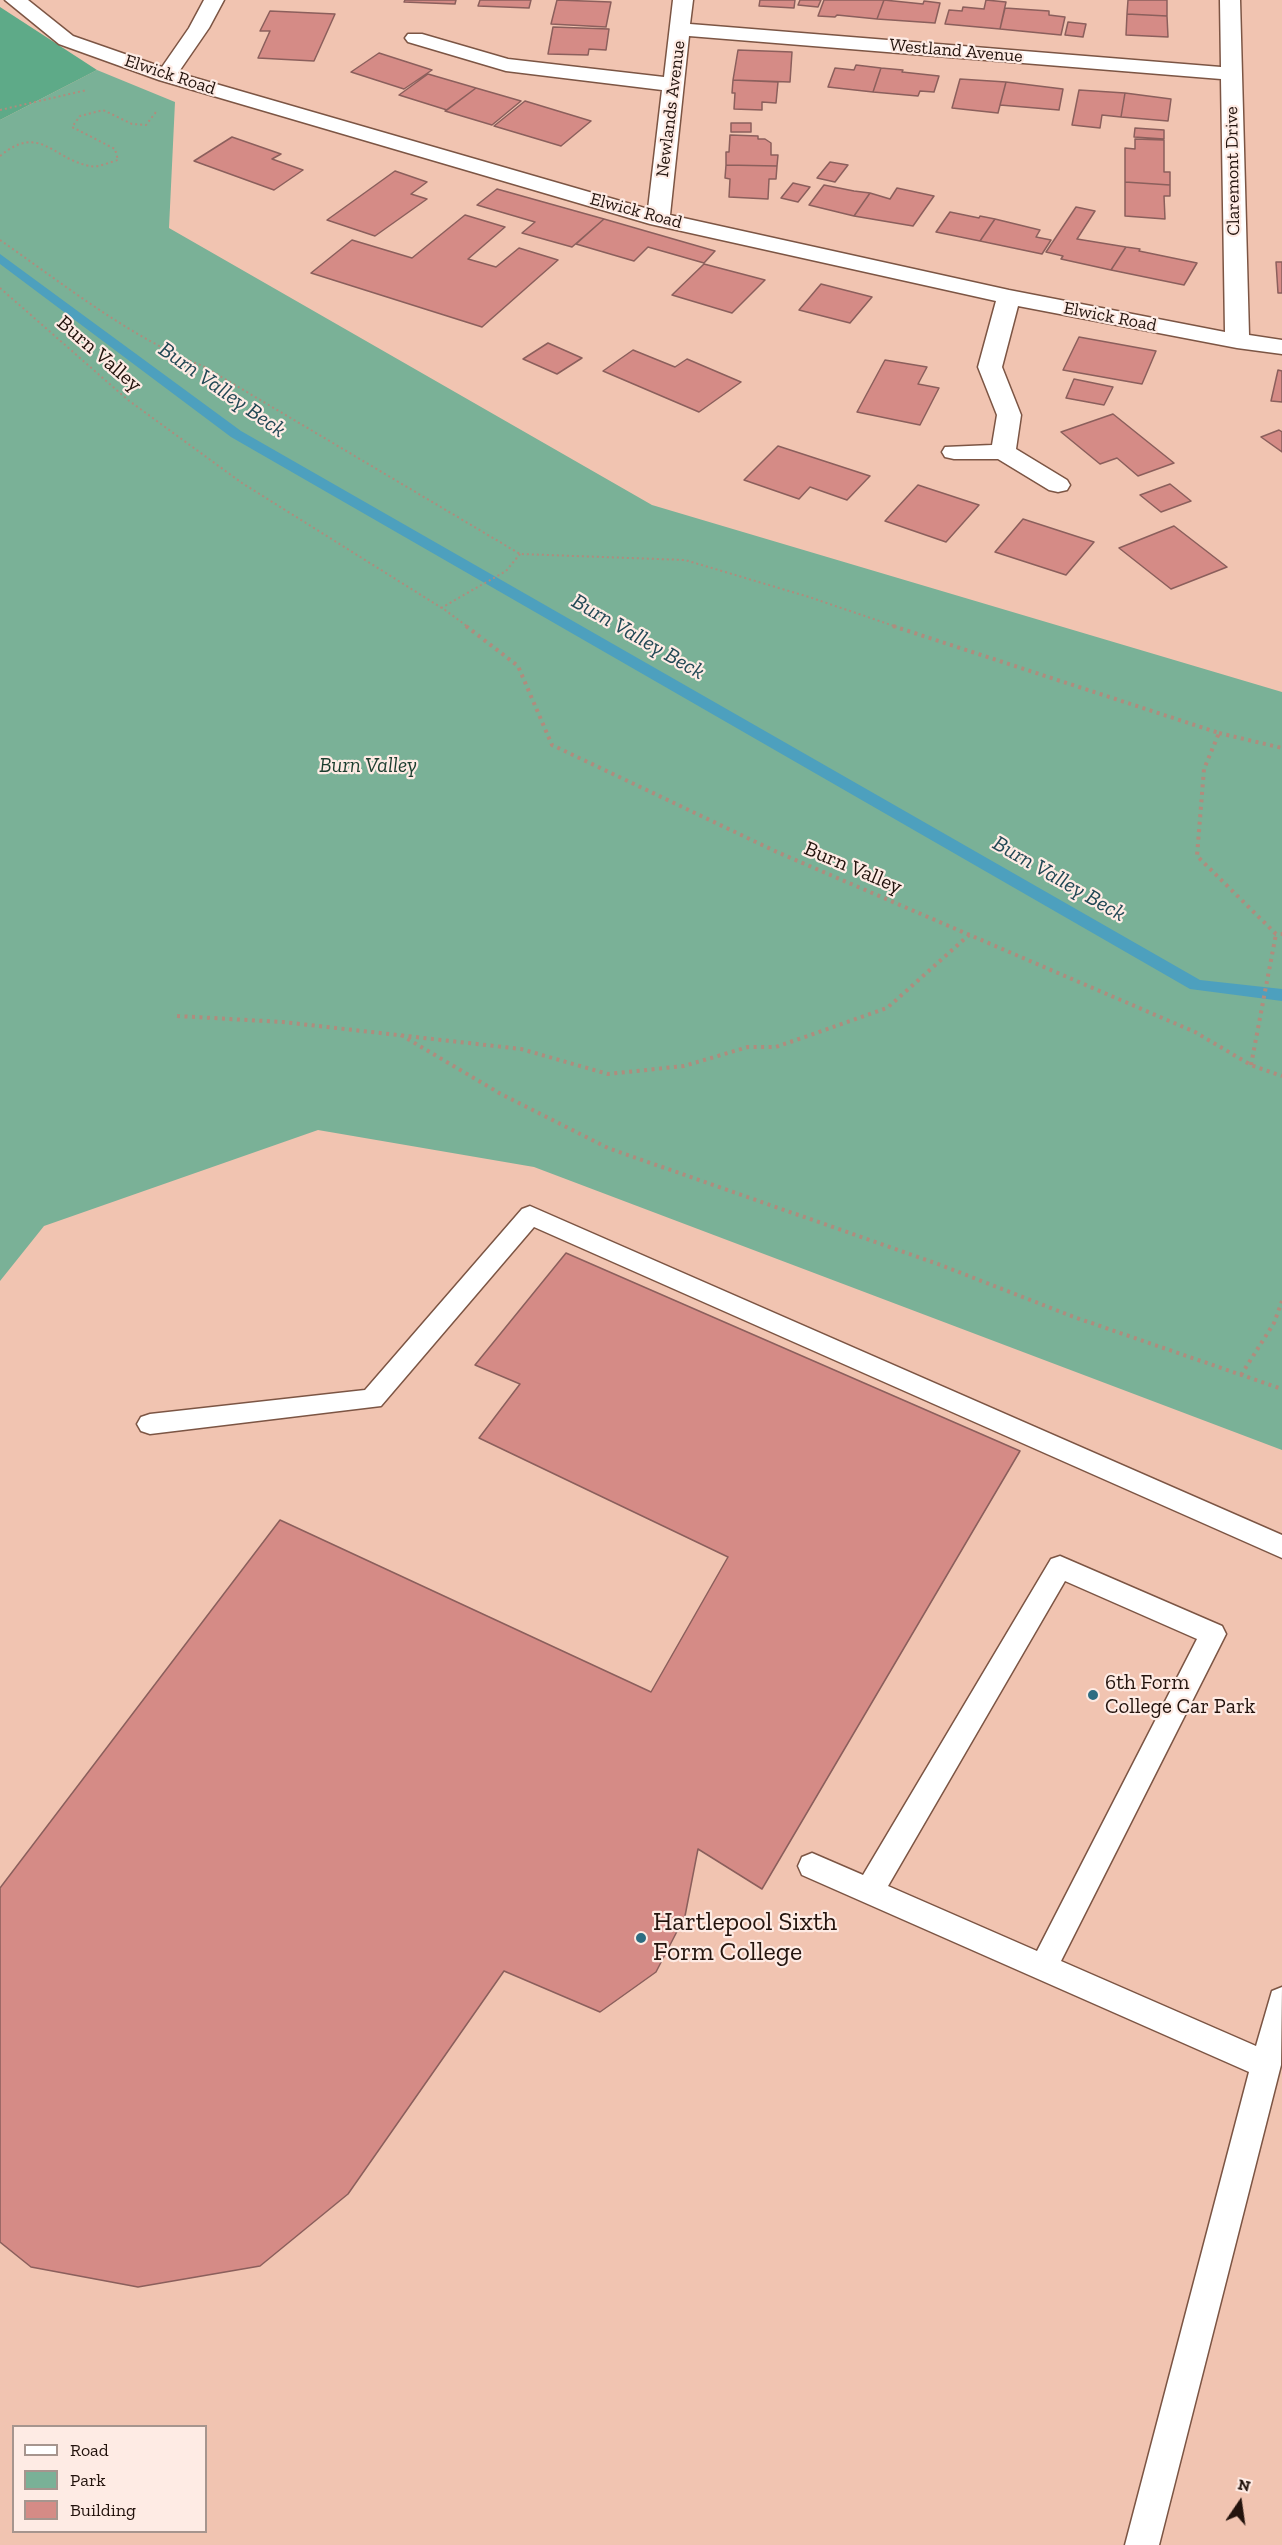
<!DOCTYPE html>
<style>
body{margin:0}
#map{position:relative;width:1282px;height:2545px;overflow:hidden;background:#f1c4b1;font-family:"Zilla Slab",serif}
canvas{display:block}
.legend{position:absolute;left:12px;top:2425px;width:195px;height:108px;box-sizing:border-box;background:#feebe4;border:2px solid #a6958e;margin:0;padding:8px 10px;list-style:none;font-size:18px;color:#23130d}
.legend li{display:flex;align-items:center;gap:12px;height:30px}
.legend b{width:30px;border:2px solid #a6958e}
.north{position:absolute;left:1210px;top:2473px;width:60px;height:60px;-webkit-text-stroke:4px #feebe4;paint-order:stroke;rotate:13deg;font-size:16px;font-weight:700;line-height:24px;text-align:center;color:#23130d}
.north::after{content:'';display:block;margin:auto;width:21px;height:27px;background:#23130d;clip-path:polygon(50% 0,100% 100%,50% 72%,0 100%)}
</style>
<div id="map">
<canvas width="1282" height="2545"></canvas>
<ul class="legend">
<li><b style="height:8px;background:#fff"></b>Road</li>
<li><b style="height:16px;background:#7ab197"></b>Park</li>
<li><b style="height:16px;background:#d58b86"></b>Building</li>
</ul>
<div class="north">N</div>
</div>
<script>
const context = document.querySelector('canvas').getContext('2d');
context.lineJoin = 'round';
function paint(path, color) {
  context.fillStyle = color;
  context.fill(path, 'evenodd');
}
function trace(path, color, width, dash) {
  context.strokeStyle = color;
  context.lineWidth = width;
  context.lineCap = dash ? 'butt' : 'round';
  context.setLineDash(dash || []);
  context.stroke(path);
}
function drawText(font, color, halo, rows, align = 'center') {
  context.font = font + ' "Zilla Slab",serif';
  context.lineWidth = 4.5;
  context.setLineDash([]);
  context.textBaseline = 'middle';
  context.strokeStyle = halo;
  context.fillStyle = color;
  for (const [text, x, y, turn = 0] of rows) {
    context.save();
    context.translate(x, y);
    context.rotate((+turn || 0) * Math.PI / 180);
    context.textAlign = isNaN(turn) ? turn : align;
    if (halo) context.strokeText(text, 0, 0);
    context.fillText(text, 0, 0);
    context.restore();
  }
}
paint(new Path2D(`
 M 97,70 L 175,102 L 169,228 L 652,505 L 1282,692 L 1282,1450 L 534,1167 L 318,1130 L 44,1226 L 0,1281 L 0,120 Z`), '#7ab197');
paint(new Path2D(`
 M 0,7 L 97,70 L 0,120 Z`), '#5eaa88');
paint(new Path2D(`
 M 0,254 L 241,431 L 1200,980 L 1282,989 L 1282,1001 L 1190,989 L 231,437 L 0,264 Z`), '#4da0be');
const building = new Path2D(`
 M 405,0 L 456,0 L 455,4 L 404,2 Z
 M 480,0 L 531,0 L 529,8 L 478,6 Z
 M 557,0 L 611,2 L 606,27 L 551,24 Z
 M 760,0 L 795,0 L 794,8 L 759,6 Z
 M 800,0 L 821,0 L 818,7 L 798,5 Z
 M 824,0 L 884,0 L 877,19 L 837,15 L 835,17 L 818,16 Z
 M 884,0 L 923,4 L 924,1 L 940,3 L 935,23 L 877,19 Z
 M 986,0 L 1006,2 L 1000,29 L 945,24 L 949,10 L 962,11 L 963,7 L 984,9 Z
 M 1128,0 L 1167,0 L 1167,16 L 1127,14 Z
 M 1005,8 L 1049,11 L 1049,15 L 1065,17 L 1061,35 L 1000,29 Z
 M 270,11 L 335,14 L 314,61 L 258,58 L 270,31 L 260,31 Z
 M 1127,14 L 1167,16 L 1168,37 L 1126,35 Z
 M 1068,22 L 1086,24 L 1083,37 L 1065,35 Z
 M 553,27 L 609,29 L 606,50 L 589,49 L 588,55 L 548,54 Z
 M 738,50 L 792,52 L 790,82 L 733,80 Z
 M 379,53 L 432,70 L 404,89 L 351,72 Z
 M 856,65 L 881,68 L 873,92 L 828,87 L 835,68 L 854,70 Z
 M 881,68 L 903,70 L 902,72 L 939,76 L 934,92 L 920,91 L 918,96 L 873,92 Z
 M 428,74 L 476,88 L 447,110 L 399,95 Z
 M 960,79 L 1006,82 L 998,113 L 952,108 Z
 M 733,80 L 778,82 L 776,103 L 762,102 L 762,110 L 734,109 L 735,93 L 732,93 Z
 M 1006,82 L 1063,89 L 1059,110 L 1000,105 Z
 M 476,88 L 521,101 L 492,125 L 445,111 Z
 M 1079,90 L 1125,93 L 1121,117 L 1102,115 L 1100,128 L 1072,125 Z
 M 1125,93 L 1171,99 L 1168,121 L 1121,117 Z
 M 525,101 L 591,121 L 561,146 L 494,126 Z
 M 731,123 L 751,123 L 751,132 L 731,132 Z
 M 1135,128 L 1164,130 L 1164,139 L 1134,137 Z
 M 730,135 L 758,136 L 758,139 L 765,139 L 771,143 L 771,155 L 778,155 L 777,166 L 726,165 L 726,152 L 729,152 Z
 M 232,137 L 281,154 L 272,159 L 303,170 L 274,190 L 194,161 Z
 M 1135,139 L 1164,140 L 1164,172 L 1170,172 L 1170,185 L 1125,182 L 1125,148 L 1135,149 Z
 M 830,162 L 848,165 L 835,182 L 817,178 Z
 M 726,165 L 777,166 L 776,179 L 769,179 L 768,199 L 729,197 L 730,179 L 725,178 Z
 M 395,171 L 427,182 L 411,194 L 427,199 L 375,236 L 327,220 Z
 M 1125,182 L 1170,185 L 1170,196 L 1164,196 L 1165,219 L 1125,216 Z
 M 793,183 L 810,187 L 798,202 L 781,198 Z
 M 824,185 L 854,191 L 870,193 L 854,216 L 809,205 Z
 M 897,188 L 934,196 L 913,226 L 854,216 L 870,193 L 890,199 Z
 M 497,189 L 604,219 L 572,247 L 522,233 L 535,222 L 477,205 Z
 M 1076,207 L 1095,211 L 1077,239 L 1126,247 L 1111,270 L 1061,259 L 1063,256 L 1046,252 Z
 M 950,212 L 979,218 L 980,216 L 995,219 L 980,241 L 936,232 Z
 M 465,215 L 505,227 L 468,259 L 496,267 L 519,248 L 558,260 L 482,327 L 311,273 L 352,240 L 412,258 Z
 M 604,219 L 715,251 L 704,263 L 648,247 L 634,261 L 576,244 Z
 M 995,219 L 1040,230 L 1036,237 L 1051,240 L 1042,254 L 980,241 Z
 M 1126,247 L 1140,249 L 1139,251 L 1197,263 L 1184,285 L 1111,270 Z
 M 1276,262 L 1282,262 L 1282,293 L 1278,293 Z
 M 704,264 L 765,280 L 732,313 L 672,295 Z
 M 821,284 L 872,297 L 850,323 L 799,310 Z
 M 1079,337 L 1156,351 L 1142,384 L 1063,370 Z
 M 548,343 L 582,358 L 557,374 L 523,359 Z
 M 633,350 L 675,367 L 687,359 L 741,382 L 699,412 L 603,371 Z
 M 885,360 L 927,367 L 918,384 L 939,388 L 920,425 L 857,412 Z
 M 1278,370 L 1282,371 L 1282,402 L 1271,401 Z
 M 1074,379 L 1113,387 L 1104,405 L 1066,398 Z
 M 1113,414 L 1174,463 L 1138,476 L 1117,458 L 1100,464 L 1061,432 Z
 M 1279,430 L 1282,432 L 1282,452 L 1261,437 Z
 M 778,446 L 870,476 L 847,500 L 810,487 L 799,499 L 744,480 Z
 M 1170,484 L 1191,501 L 1161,512 L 1140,495 Z
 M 918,485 L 979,505 L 946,542 L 885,521 Z
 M 1023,519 L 1094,542 L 1066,575 L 995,552 Z
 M 1174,526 L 1227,567 L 1171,589 L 1119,548 Z
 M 566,1253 L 1020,1451 L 762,1889 L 698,1849 L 685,1916 L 656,1972 L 600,2012 L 504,1971 L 348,2194 L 260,2266 L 138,2287 L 31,2267 L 0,2242 L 0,1888 L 280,1520 L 651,1692 L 728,1557 L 479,1438 L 520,1384 L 475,1365 Z`);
paint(building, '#d58b86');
trace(building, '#8b5f5c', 1.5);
const lane = new Path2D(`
 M 530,1206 L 1282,1535 L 1282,1558 L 534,1227 L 381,1406 L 150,1434 L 141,1431 L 137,1424 L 141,1417 L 150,1414 L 365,1390 L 522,1209 Z
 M 1060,1556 L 1222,1626 L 1226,1634 L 1061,1961 L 1256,2046 L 1272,1991 L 1282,1987 L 1281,2065 L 1159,2545 L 1125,2545 L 1249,2072 L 802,1875 L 798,1866 L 802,1857 L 812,1853 L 863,1875 L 1051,1559 ZM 1065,1581 L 1197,1639 L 1037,1951 L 888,1886 Z`);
const street = new Path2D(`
 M 5,0 L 28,0 L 73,36 L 162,67 L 189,28 L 204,0 L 224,0 L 209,28 L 178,73 L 648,209 L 662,90 L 506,71 L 408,42 L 405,38 L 408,34 L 422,34 L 508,59 L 664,77 L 673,0 L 693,0 L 690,24 L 1221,67 L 1220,0 L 1240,0 L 1249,335 L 1282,340 L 1282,354 L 1237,348 L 1018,306 L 1002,367 L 1021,415 L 1016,449 L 1067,480 L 1070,485 L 1067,490 L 1058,492 L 1049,490 L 998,459 L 954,459 L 945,457 L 942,452 L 945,447 L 992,445 L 997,415 L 978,367 L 996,301 L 650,224 L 159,80 L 59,44 ZM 689,36 L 1221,79 L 1225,332 L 1009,290 L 670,215 Z`);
trace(lane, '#7c5544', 3);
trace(street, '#7c5544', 3);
trace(new Path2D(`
 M 0,110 L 87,90
 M 0,156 C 40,123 52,159 90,166 C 98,168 110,162 118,160 L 115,149 L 72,127 L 80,116 L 103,110 L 132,124 L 146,125 L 156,112
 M 0,240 C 62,283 132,339 203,366 L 520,554 L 685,560 L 809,597 L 897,627
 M 0,288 L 128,400 L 242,483 L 445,610 L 468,627
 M 441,608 L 506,571 L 520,554`), '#b08c7d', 2, [2, 3]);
trace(new Path2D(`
 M 466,626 L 518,666 L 552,745 L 777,852 L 1195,1032 L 1251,1065 L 1282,1076
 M 893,626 L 1219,733 L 1204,769 L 1197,856 L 1276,934 L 1282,934
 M 1219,733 L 1282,748
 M 177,1016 L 283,1022 L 521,1049 L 608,1074 L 684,1066 L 748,1047 L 776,1047 L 887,1008 L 969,935
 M 401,1035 L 501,1094 L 608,1148 L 938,1264 L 1074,1317 L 1282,1389
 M 1251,1065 L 1276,934
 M 1241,1375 L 1274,1323 L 1282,1301`), '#b08c7d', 4, [3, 4.5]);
paint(lane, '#fff');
paint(street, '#fff');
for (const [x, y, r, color] of [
 [1093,1695,6,"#2e6d82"],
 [641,1938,6,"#2e6d82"]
]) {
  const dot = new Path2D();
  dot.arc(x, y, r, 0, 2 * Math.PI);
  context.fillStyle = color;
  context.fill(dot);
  trace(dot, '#feebe4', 2);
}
drawText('18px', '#23130d', '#feebe4', [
 ["Westland Avenue",956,51,5],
 ["Elwick Road",170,75,18],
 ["Newlands Avenue",671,109,-83],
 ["Claremont Drive",1233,171,-91],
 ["Elwick Road",636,211,15],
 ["Elwick Road",1110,317,11]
]);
drawText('21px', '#23130d', '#feebe4', [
 ["Burn Valley",99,354,41],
 ["Burn Valley",853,868,23]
]);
drawText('italic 21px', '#1b3d2e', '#feebe4', [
 ["Burn Valley",368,766]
]);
drawText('21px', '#23130d', '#feebe4', [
 ["6th Form",1105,1683],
 ["College Car Park",1105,1707]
], 'left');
drawText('italic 22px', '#224855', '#feebe4', [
 ["Burn Valley Beck",222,390,35],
 ["Burn Valley Beck",638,637,30],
 ["Burn Valley Beck",1059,879,30]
]);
drawText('26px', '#23130d', '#feebe4', [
 ["Hartlepool Sixth",653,1923],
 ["Form College",653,1953]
], 'left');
</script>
